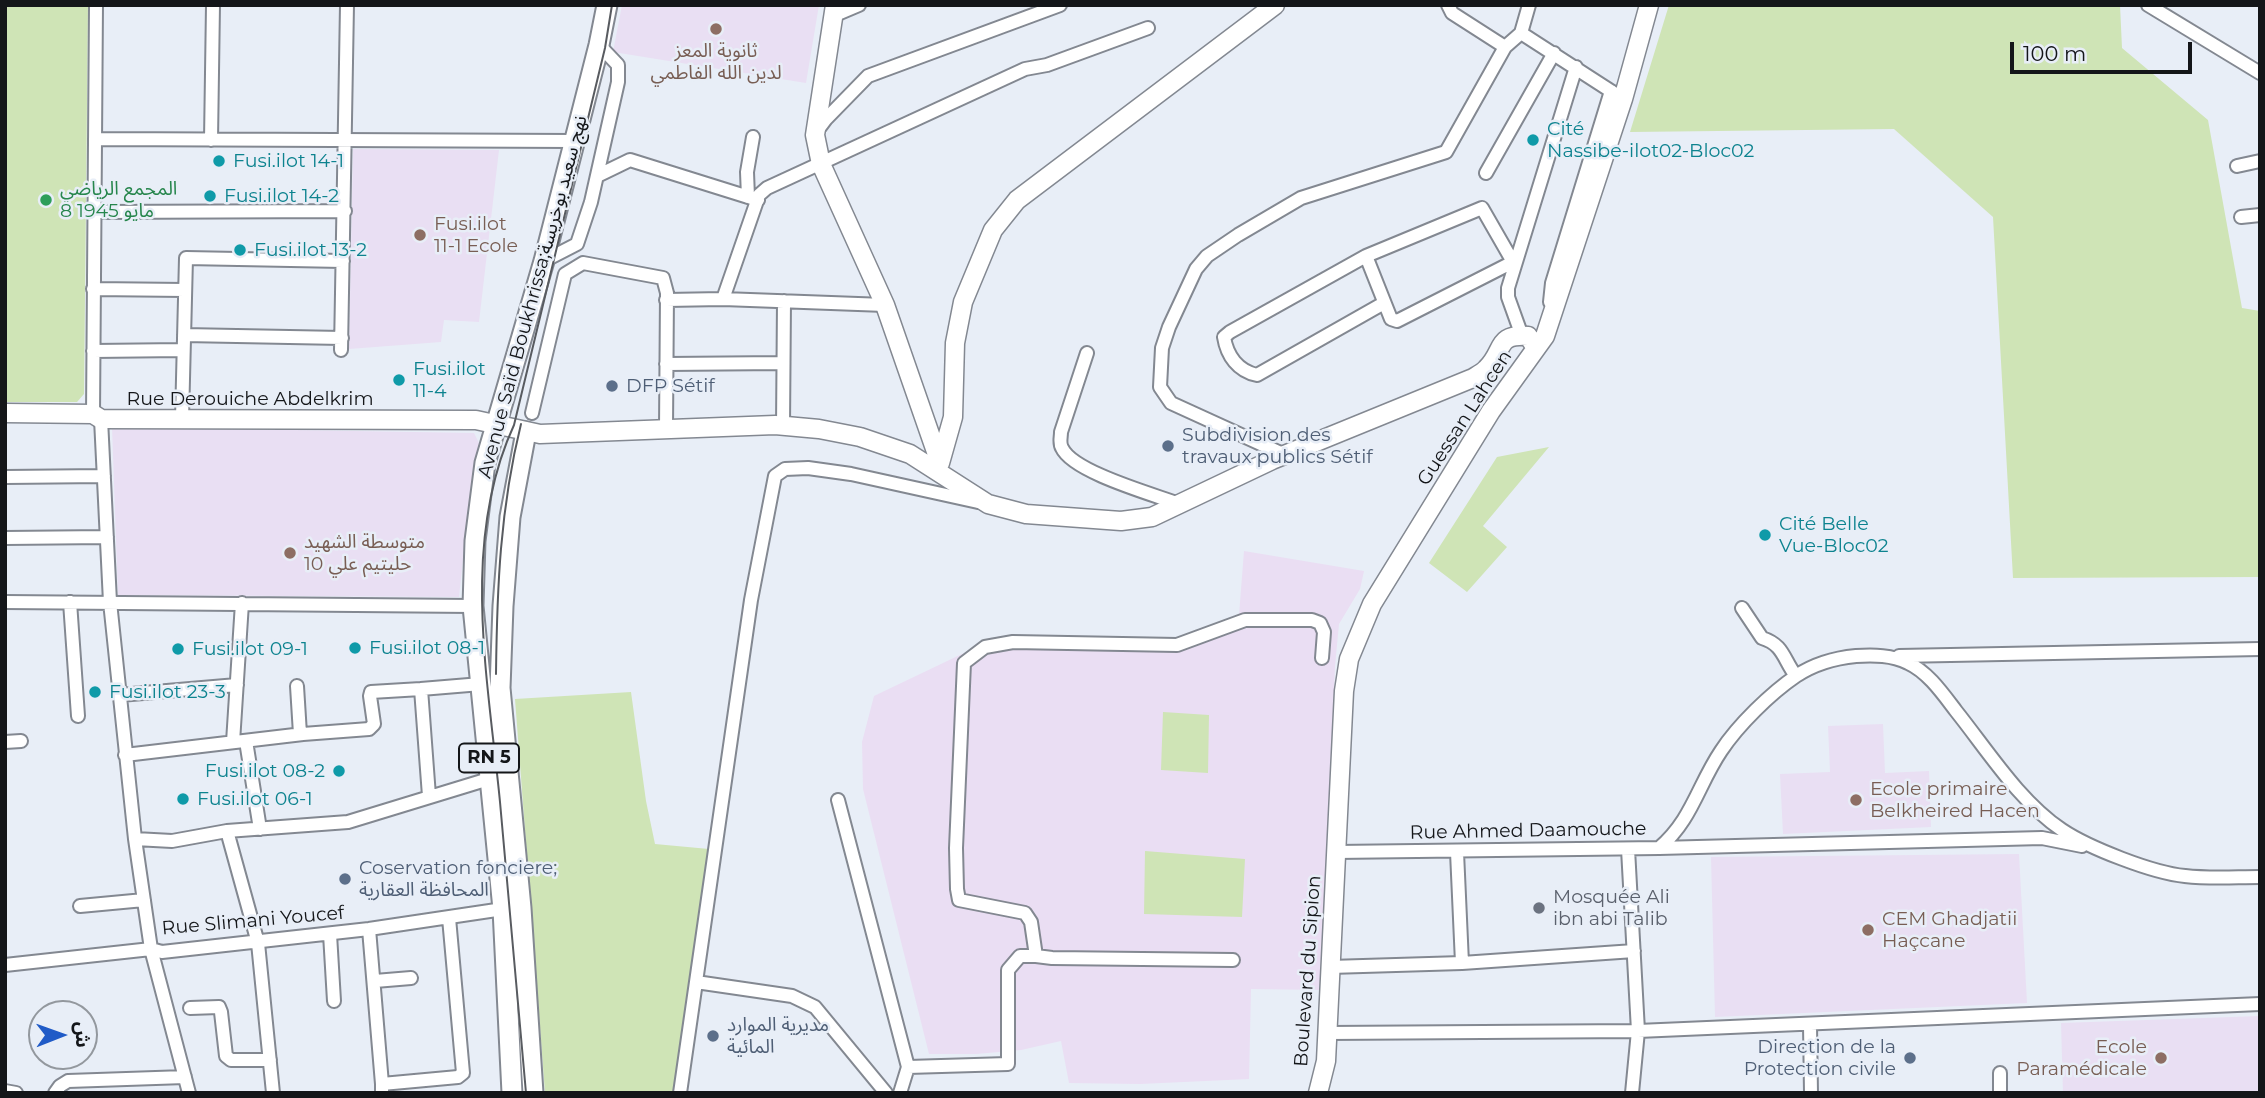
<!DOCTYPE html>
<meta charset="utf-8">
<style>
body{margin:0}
#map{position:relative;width:2265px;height:1098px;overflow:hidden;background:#e8eef7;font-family:Montserrat,"Noto Sans Arabic",sans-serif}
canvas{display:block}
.frame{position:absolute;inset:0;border:7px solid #141619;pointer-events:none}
.north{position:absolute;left:28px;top:1000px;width:70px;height:70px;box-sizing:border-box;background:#e8eef7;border:2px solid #93989e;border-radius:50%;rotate:89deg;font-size:19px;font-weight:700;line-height:28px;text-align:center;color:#141619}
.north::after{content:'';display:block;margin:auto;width:24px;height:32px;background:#205bc7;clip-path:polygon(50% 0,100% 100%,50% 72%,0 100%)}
.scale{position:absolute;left:2010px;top:42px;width:182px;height:32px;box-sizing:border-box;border:4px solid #141619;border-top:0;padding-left:9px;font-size:21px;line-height:24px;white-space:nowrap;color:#141619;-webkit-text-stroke:5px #e8eef7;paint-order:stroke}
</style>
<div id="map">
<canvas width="2265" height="1098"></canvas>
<div class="frame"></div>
<div class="north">ش</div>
<div class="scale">100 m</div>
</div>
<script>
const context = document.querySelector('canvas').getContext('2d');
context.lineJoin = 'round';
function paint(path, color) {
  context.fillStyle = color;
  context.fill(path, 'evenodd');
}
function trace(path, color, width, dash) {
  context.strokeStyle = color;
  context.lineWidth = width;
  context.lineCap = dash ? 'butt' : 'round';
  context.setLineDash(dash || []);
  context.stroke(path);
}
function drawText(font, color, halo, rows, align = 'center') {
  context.font = font + ' Montserrat,"Noto Sans Arabic",sans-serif';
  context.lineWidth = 5;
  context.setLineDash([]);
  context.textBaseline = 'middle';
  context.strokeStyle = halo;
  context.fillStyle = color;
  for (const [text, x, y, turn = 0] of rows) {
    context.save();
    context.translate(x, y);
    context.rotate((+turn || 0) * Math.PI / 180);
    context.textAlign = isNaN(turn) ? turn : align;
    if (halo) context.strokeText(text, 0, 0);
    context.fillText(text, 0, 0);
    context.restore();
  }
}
paint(new Path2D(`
 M 622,5 L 819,5 L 806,83 L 613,52 Z
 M 353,149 L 499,150 L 479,322 L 444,320 L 441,342 L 349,349 Z
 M 112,427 L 474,433 L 480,445 L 468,512 L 459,597 L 118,595 Z
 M 1883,724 L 1885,773 L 1929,771 L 1931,827 L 1783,834 L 1780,774 L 1830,772 L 1828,726 Z
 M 2019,854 L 2027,1003 L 1715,1017 L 1711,857 Z
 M 2260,1016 L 2260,1093 L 2063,1093 L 2061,1023 Z`), '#e9dff3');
paint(new Path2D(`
 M 1244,551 L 1364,571 L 1360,589 L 1339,624 L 1335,666 L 1322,990 L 1251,989 L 1249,1079 L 1140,1084 L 1069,1083 L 1061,1041 L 1021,1050 L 976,1054 L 929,1054 L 863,789 L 862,742 L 874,696 L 987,642 L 1183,639 L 1239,615 Z`), '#eadef3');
paint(new Path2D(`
 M 5,5 L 88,5 L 84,394 L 77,402 L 5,402 Z
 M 1669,5 L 2120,5 L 2122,48 L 2208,120 L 2242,308 L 2260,311 L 2260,577 L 2013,578 L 1993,217 L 1894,129 L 1630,132 Z
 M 1549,447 L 1483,526 L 1507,547 L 1467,592 L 1429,563 L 1497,457 Z
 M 631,692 L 646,801 L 655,844 L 709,849 L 673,1093 L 545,1093 L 515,699 Z
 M 1163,712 L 1209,715 L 1208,773 L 1161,770 Z
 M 1145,851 L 1245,859 L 1242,917 L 1144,914 Z`), '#cfe4b6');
const street = new Path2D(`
 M 1448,5 L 1452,13 L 1505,47
 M 2148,5 L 2260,73
 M 833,16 L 859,5
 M 1521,33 L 1617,95
 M 817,131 L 826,119 L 868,76 L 1060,5
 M 95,139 L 575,141
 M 211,140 L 213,5
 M 2237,166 L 2260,161
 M 1486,173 L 1554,53
 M 597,176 L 630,160 L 758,200
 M 748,197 L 747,172 L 753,137
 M 94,212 L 345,211
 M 2241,217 L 2260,215
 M 1366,256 L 1391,319 L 1397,321 L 1513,262 L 1482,208 L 1366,256 L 1230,332 L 1224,337 C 1227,356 1238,371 1257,375 L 1384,303
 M 544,261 L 577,244 L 591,202 L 618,82 L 618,65 L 599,45
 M 93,289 L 185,290
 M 666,300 L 723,299
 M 1550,302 L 1552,283 L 1611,91
 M 885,305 L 723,299 L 759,195 L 767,188 L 1025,69 L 1047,65 L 1148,28
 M 184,335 L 342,338
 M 1522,336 L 1508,297 L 1508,288 L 1576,67
 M 341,350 L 347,5
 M 93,351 L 183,350
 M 1087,353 L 1061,432 C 1061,438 1059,443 1062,448 C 1073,472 1152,494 1179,504
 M 666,364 L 783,363
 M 532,413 L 565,274 L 583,263 L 663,278 L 667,293 L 666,429
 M 93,414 L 96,5
 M 101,419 L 110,602 L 135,839 L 151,949 L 189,1093
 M 182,419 L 186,258 L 343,261
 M 783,426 L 784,301
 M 1285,455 L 1171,403 L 1160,387 L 1162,348 L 1169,327 L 1196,269 L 1207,256 L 1238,235 L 1301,198 L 1446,152 L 1505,47 L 1521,33 L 1529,5
 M 5,477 L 104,476
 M 5,538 L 107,537
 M 5,602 L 473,606
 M 70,602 L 78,716
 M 1742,608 L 1762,638 C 1784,645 1783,659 1796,676
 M 1899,656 L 2260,649
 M 297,686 L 300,734
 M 421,689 L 481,684
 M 120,695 L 237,685
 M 246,741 L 260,829
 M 5,742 L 21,741
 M 233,742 L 242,603
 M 125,755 L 303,734 L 369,729 L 374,724 L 370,696 L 371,692 L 421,689 L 429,796
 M 838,800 L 908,1067
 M 227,831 L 258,943 L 273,1093
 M 135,839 L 172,841 L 227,831 L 348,822 L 492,778
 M 1659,848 L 2042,838 L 2082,846
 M 1628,849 L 1638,1031 L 1632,1093
 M 1336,852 L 1659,848 C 1692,820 1698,785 1721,751 C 1738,725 1771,693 1796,676 C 1814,664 1835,658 1856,656 C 1874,655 1892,655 1908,663 C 1928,672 1943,694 1956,711 C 1988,751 2019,801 2062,830 C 2089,848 2153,873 2185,876 C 2210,879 2235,877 2260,877
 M 1457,852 L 1462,963
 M 80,906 L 144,900
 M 369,929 L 382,1084
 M 330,934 L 334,1001
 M 1036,956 L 1052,958 L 1233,960
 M 5,965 L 151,949 L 162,952 L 369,929 L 503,909
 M 1330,967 L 1462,963 L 1634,951
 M 375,981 L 411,978
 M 696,982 L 792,996 L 815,1007 L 886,1093
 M 190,1008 L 219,1007 L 221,1012 L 226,1056 L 231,1060 L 270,1060
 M 1810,1025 L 1811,1093
 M 1327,1033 L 1638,1031 L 2260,1004
 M 2000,1073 L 2000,1093
 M 5,1091 L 16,1093
 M 55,1093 L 60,1086 L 68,1081 L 185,1077
 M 382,1093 L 382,1084 L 458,1077 L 463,1073 L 449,918
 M 680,1093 L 751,600 L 775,476 L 785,469 L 808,468 L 851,474 L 978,502
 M 900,1093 L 908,1067 L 1008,1064 L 1008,970 L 1020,956 L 1036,956 L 1031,922 L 1025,913 L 959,900 L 957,889 L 956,848 L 964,663 L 985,647 L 1013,642 L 1177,645 L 1245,620 L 1312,620 L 1320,623 L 1324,632 L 1322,658`);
const secondary = new Path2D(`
 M 835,5 L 815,135 L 821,164 L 885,305 L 940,463
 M 5,413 L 93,414 L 101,419 L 476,420 L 540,434 L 775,425 L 819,429 L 860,437 L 910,454 L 988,504 L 1026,514 L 1121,521 L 1152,517 L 1272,460 L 1473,378 C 1478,375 1484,372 1487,368 C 1505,350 1495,334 1528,336 L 1536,348
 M 940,463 L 953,417 L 955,343 L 963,302 L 993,230 L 1017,200 L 1275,5
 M 1318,1093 L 1326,1061 L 1344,691 L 1349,659 L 1372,604 L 1491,411 L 1545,336 L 1623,99 L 1649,5`);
const primary = new Path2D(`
 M 526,432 L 510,517 L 503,606 L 500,688 L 521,908 L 533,1093
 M 512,1093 L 503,909 L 473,606 L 475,541 L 485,463 L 544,261 L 599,45 L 607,5`);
trace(street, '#838891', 16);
trace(secondary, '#838891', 21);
trace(primary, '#838891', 23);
trace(street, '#fff', 12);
trace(secondary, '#fff', 18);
trace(primary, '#fff', 19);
trace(new Path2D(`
 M 496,674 C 497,588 500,509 521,424
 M 526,1093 C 518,996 509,899 500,802 C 488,678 460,542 514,425 L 605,48 L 612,5`), '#585b60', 2);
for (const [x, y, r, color] of [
 [716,29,7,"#8d6e63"],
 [1533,140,7,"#0f9aa8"],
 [219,161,7,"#0f9aa8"],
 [210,196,7,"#0f9aa8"],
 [46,200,7,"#2e9e5b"],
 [420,235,7,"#8d6e63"],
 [240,250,7,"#0f9aa8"],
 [399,380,7,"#0f9aa8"],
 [612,386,7,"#5c6f8a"],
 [1168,446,7,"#5c6f8a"],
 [1765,535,7,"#0f9aa8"],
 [290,553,7,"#8d6e63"],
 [355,648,7,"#0f9aa8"],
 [178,649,7,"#0f9aa8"],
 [95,692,7,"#0f9aa8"],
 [339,771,7,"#0f9aa8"],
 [183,799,7,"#0f9aa8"],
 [1856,800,7,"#8d6e63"],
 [345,879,7,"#5c6f8a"],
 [1539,908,7,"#6b7280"],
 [1868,930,7,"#8d6e63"],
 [713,1036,7,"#5c6f8a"],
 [1910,1058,7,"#5c6f8a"],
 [2161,1058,7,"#8d6e63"]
]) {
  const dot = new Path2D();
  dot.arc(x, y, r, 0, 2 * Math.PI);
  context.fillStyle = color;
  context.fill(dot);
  trace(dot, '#e8eef7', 2.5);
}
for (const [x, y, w] of [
 [489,758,60]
]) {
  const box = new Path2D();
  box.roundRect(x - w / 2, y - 14.5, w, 29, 5);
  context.fillStyle = '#e8eef7';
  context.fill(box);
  trace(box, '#141619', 2);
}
drawText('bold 18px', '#141619', null, [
 ["RN 5",489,758]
]);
drawText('19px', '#785e54', '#e8eef7', [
 ["ثانوية المعز",716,51,"center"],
 ["لدين الله الفاطمي",716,73,"center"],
 ["Fusi.ilot",434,224],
 ["11-1 Ecole",434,246],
 ["متوسطة الشهيد",304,542],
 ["حليتيم علي 10",304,564],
 ["Ecole primaire",1870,789],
 ["Belkheired Hacen",1870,811],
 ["CEM Ghadjatii",1882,919],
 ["Haçcane",1882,941],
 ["Ecole",2147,1047,"right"],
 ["Paramédicale",2147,1069,"right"]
], 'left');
drawText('19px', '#0d838f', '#e8eef7', [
 ["Cité",1547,129],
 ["Nassibe-ilot02-Bloc02",1547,151],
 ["Fusi.ilot 14-1",233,161],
 ["Fusi.ilot 14-2",224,196],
 ["Fusi.ilot 13-2",254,250],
 ["Fusi.ilot",413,369],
 ["11-4",413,391],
 ["Cité Belle",1779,524],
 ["Vue-Bloc02",1779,546],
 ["Fusi.ilot 08-1",369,648],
 ["Fusi.ilot 09-1",192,649],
 ["Fusi.ilot 23-3",109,692],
 ["Fusi.ilot 08-2",325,771,"right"],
 ["Fusi.ilot 06-1",197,799]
], 'left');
drawText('19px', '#27864d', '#e8eef7', [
 ["المجمع الرياضي",60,189],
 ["8 مايو 1945",60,211]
], 'left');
drawText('19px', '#141619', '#e8eef7', [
 ["Avenue Saïd Boukhrissa;نهج سعيد بوخريسة",533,297,-75],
 ["Rue Derouiche Abdelkrim",250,399],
 ["Guessan Lahcen",1465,418,-57],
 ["Rue Ahmed Daamouche",1528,831,-1],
 ["Rue Slimani Youcef",253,921,-5],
 ["Boulevard du Sipion",1308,971,-86]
]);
drawText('19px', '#4e5e75', '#e8eef7', [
 ["DFP Sétif",626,386],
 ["Subdivision des",1182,435],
 ["travaux publics Sétif",1182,457],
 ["Coservation fonciere;",359,868],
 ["المحافظة العقارية",359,890],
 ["مديرية الموارد",727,1025],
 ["المائية",727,1047],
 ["Direction de la",1896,1047,"right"],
 ["Protection civile",1896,1069,"right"]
], 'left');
drawText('19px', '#5b616d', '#e8eef7', [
 ["Mosquée Ali",1553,897],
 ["ibn abi Talib",1553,919]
], 'left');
</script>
